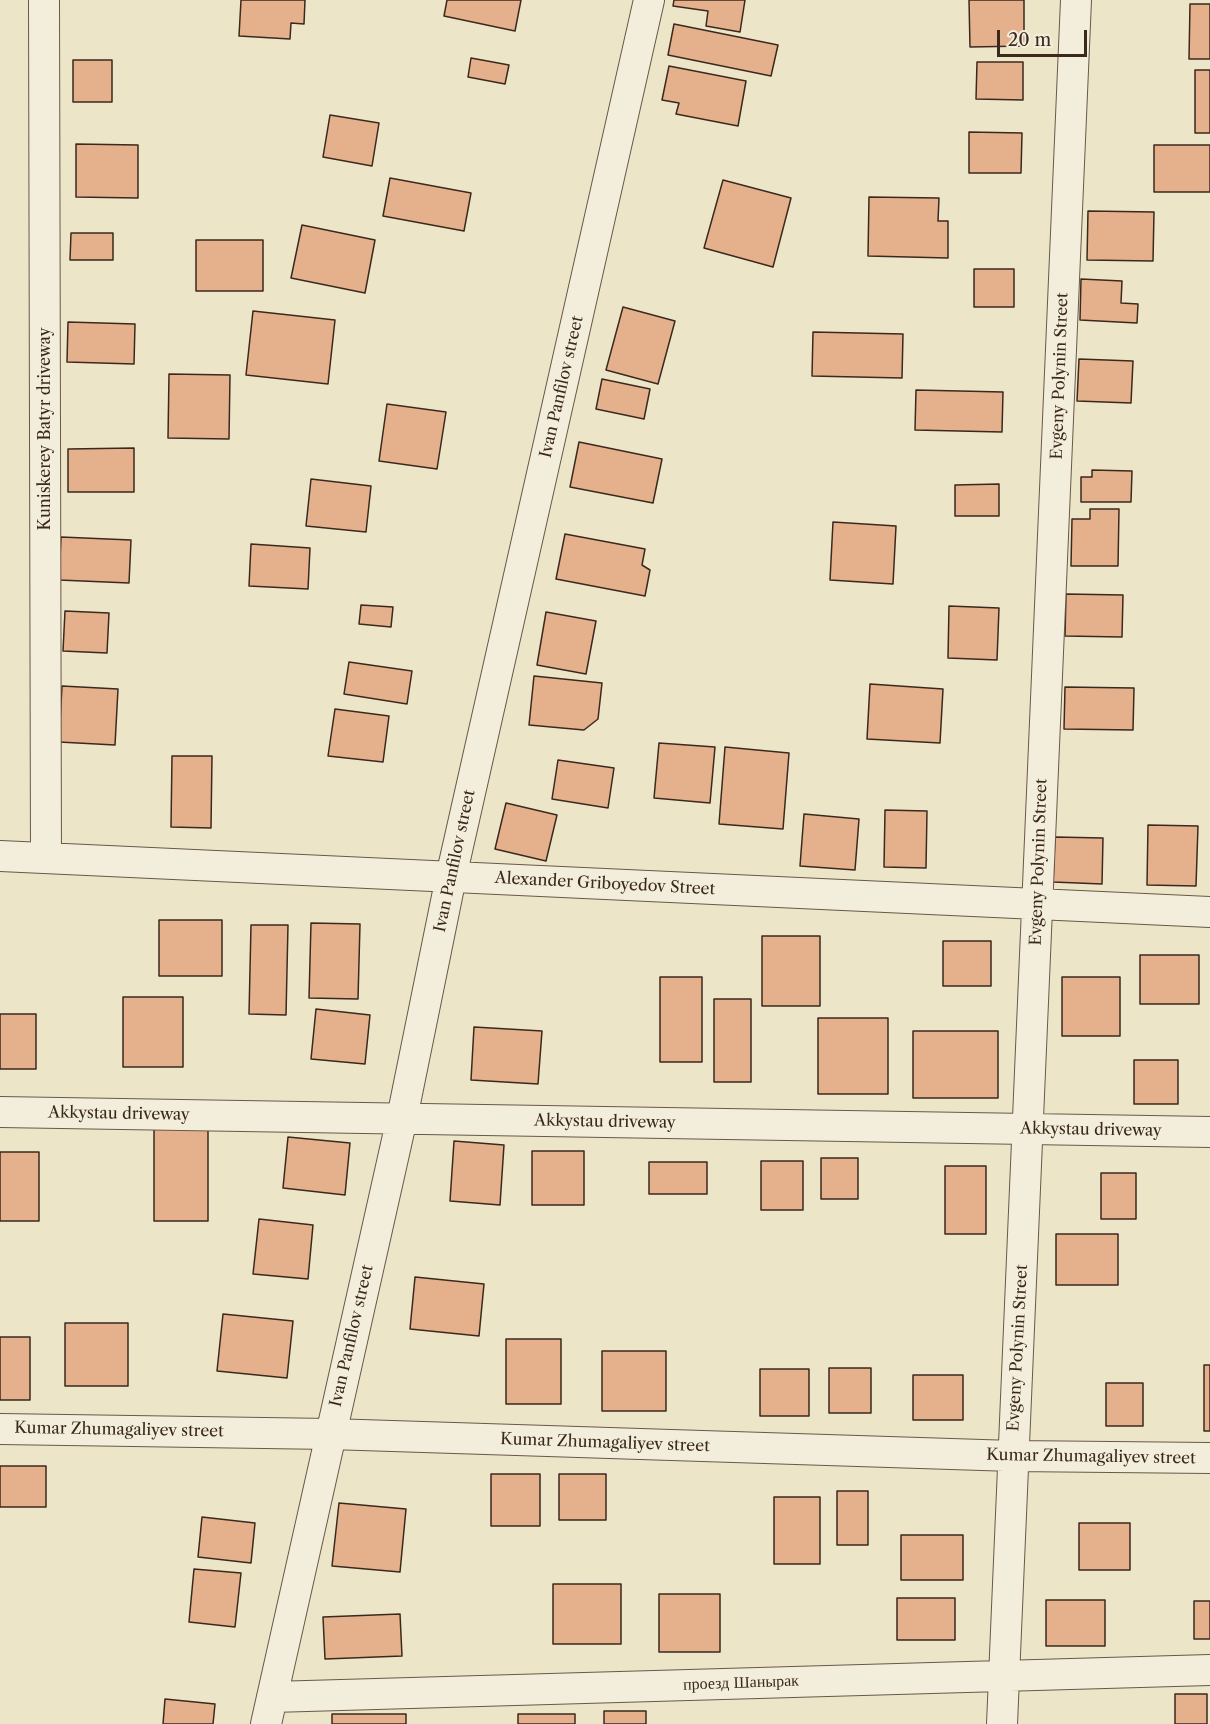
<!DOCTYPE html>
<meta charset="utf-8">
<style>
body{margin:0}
#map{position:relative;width:1210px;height:1724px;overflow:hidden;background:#ede5c8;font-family:"Libre Caslon Text",serif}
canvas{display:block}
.scale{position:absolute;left:997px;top:30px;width:90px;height:27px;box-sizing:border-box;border:3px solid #3b291e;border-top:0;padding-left:8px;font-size:18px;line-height:21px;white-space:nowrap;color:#3b291e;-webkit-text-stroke:4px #f3eedb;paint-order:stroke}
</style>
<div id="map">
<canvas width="1210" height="1724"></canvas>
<div class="scale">20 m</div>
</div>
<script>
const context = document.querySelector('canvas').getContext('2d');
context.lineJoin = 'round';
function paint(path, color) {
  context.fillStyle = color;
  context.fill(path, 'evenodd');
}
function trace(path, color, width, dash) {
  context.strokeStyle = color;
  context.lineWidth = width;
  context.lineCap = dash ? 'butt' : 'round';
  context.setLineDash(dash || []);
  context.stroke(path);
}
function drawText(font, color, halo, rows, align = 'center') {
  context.font = font + ' "Libre Caslon Text",serif';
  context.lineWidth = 6;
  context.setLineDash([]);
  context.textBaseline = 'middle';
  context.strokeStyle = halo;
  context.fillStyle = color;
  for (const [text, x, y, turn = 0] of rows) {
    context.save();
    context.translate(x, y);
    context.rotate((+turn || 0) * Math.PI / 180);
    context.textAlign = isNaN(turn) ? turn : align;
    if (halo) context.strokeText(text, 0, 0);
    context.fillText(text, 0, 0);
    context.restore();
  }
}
const building = new Path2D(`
 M 241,0 L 305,0 L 304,24 L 291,23 L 290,39 L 239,36 Z
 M 447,0 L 521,0 L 515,31 L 444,16 Z
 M 674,0 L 745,0 L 740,32 L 706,26 L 708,11 L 673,6 Z
 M 969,0 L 1024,0 L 1024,46 L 970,47 Z
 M 1190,4 L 1210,4 L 1210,59 L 1189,59 Z
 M 674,24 L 778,45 L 771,76 L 668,55 Z
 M 471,58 L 509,65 L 505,84 L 468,77 Z
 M 73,60 L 112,60 L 112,102 L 73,102 Z
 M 977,62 L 1023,62 L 1023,100 L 976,99 Z
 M 669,66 L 746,81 L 738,126 L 676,114 L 679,103 L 662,100 Z
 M 1195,70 L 1210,70 L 1210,133 L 1195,133 Z
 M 330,115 L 379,123 L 372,166 L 323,157 Z
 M 969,132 L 1022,133 L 1021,173 L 969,173 Z
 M 76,144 L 138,145 L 138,198 L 76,197 Z
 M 1154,145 L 1210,145 L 1210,192 L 1154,192 Z
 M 390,178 L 471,193 L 464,231 L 383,216 Z
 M 723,180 L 791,198 L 773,267 L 704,248 Z
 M 869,197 L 939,198 L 938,221 L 948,221 L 948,258 L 868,256 Z
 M 1088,211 L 1154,212 L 1153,261 L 1087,260 Z
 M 302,225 L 375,240 L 365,293 L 291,278 Z
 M 71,233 L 113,233 L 113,260 L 70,260 Z
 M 196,240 L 263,240 L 263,291 L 196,291 Z
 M 974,269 L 1014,269 L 1014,307 L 974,307 Z
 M 1081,279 L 1122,281 L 1121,303 L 1138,304 L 1137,323 L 1080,320 Z
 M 623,307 L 675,321 L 658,384 L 606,370 Z
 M 253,311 L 335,320 L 328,384 L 246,375 Z
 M 68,322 L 135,324 L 134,364 L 67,362 Z
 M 813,332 L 903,334 L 902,378 L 812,376 Z
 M 1079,359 L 1133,361 L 1131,403 L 1077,401 Z
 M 169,374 L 230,375 L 229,439 L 168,438 Z
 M 602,379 L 650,389 L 644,419 L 596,409 Z
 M 916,390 L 1003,392 L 1002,432 L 915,430 Z
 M 387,404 L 446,412 L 437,469 L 379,461 Z
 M 579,442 L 662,459 L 653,503 L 570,487 Z
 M 134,448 L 134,492 L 68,492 L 68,449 Z
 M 1092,470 L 1132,471 L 1131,502 L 1081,502 L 1081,477 L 1092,477 Z
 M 311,479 L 371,486 L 366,532 L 306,526 Z
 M 999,484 L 999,516 L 955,516 L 955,485 Z
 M 1090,509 L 1119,509 L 1118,566 L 1071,566 L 1072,519 L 1090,519 Z
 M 833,522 L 896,526 L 893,584 L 830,580 Z
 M 565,534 L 645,549 L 642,565 L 650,570 L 645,596 L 556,579 Z
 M 61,537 L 131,540 L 129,583 L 59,580 Z
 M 251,544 L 310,548 L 308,589 L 249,586 Z
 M 1066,594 L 1123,595 L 1122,637 L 1065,636 Z
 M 361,605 L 393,607 L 391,627 L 359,624 Z
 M 949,606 L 999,608 L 997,660 L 948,658 Z
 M 65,611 L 109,613 L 107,653 L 63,651 Z
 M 546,612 L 596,621 L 586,674 L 537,665 Z
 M 349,662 L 412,671 L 407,704 L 344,694 Z
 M 534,676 L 602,683 L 598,719 L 584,730 L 529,725 Z
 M 870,684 L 943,689 L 940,743 L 867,739 Z
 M 62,686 L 118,689 L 115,745 L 59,742 Z
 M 1065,687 L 1134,688 L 1133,730 L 1064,729 Z
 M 335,709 L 389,716 L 383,762 L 328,756 Z
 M 659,743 L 715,747 L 710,803 L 654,798 Z
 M 725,747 L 789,753 L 783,829 L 719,824 Z
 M 172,756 L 212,756 L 211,828 L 171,827 Z
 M 558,760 L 614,768 L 608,808 L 552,799 Z
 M 506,803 L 557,815 L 546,861 L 495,849 Z
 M 885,810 L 927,811 L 926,868 L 884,867 Z
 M 804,814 L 859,819 L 855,870 L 800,866 Z
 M 1148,825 L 1198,826 L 1196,886 L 1147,885 Z
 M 1055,837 L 1103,838 L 1102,884 L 1053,882 Z
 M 159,920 L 222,920 L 222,976 L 159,976 Z
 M 311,923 L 360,924 L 358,999 L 309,998 Z
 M 251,925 L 288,925 L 286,1015 L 249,1014 Z
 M 762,936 L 820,936 L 820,1006 L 762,1006 Z
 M 943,941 L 991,941 L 991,986 L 943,986 Z
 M 1140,955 L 1199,955 L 1199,1004 L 1140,1004 Z
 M 660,977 L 702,977 L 702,1062 L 660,1062 Z
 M 1062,977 L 1120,977 L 1120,1036 L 1062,1036 Z
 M 123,997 L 183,997 L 183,1067 L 123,1067 Z
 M 714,999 L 751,999 L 751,1082 L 714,1082 Z
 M 316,1009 L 370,1015 L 365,1064 L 311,1059 Z
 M 0,1014 L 36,1014 L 36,1069 L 0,1069 Z
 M 818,1018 L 888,1018 L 888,1094 L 818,1094 Z
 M 474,1027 L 542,1031 L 538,1084 L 471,1080 Z
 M 913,1031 L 998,1031 L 998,1098 L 913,1098 Z
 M 1134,1060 L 1178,1060 L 1178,1104 L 1134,1104 Z
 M 154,1129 L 208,1129 L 208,1221 L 154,1221 Z
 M 288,1137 L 350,1143 L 345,1195 L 283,1188 Z
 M 454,1141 L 504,1145 L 500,1205 L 450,1201 Z
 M 532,1151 L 584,1151 L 584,1205 L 532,1205 Z
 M 0,1152 L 39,1152 L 39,1221 L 0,1221 Z
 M 821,1158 L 858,1158 L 858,1199 L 821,1199 Z
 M 761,1161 L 803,1161 L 803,1210 L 761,1210 Z
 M 649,1162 L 707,1162 L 707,1194 L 649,1194 Z
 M 945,1166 L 986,1166 L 986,1234 L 945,1234 Z
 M 1101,1173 L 1136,1173 L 1136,1219 L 1101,1219 Z
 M 259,1219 L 313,1225 L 308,1279 L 253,1274 Z
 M 1056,1234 L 1118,1234 L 1118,1285 L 1056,1285 Z
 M 415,1277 L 484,1284 L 479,1336 L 410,1329 Z
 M 223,1314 L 293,1321 L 287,1378 L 217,1371 Z
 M 65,1323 L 128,1323 L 128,1386 L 65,1386 Z
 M 0,1337 L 30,1337 L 30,1400 L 0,1400 Z
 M 506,1339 L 561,1339 L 561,1404 L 506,1404 Z
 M 602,1351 L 666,1351 L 666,1411 L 602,1411 Z
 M 1204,1365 L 1210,1365 L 1210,1431 L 1204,1431 Z
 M 829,1368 L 871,1368 L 871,1413 L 829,1413 Z
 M 760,1369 L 809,1369 L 809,1416 L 760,1416 Z
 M 913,1375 L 963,1375 L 963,1420 L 913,1420 Z
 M 1106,1383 L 1143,1383 L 1143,1426 L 1106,1426 Z
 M 0,1466 L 46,1466 L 46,1507 L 0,1507 Z
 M 491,1474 L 540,1474 L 540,1526 L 491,1526 Z
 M 559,1474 L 606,1474 L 606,1520 L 559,1520 Z
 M 837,1491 L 868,1491 L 868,1545 L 837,1545 Z
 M 774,1497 L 820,1497 L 820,1564 L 774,1564 Z
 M 339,1503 L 406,1509 L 400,1572 L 332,1566 Z
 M 202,1517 L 255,1523 L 251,1563 L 198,1557 Z
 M 1079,1523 L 1130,1523 L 1130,1570 L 1079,1570 Z
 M 901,1535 L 963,1535 L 963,1580 L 901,1580 Z
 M 194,1569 L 241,1573 L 235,1627 L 189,1622 Z
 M 553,1584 L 621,1584 L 621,1644 L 553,1644 Z
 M 659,1594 L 720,1594 L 720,1652 L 659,1652 Z
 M 897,1598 L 955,1598 L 955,1640 L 897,1640 Z
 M 1046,1600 L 1105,1600 L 1105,1646 L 1046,1646 Z
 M 1194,1601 L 1210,1601 L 1210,1639 L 1194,1639 Z
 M 400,1614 L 402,1656 L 325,1659 L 323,1617 Z
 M 1175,1694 L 1207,1694 L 1207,1724 L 1175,1724 Z
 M 165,1699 L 215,1704 L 213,1724 L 163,1724 Z
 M 604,1711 L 646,1711 L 646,1724 L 604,1724 Z
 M 332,1714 L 406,1714 L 406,1724 L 332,1724 Z
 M 518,1714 L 575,1714 L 575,1724 L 518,1724 Z`);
paint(building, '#e5b18d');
trace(building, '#3b291e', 1.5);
const minor = new Path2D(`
 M 44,0 L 46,858
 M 0,856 L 1210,912
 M 0,1112 L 1210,1132
 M 0,1429 L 330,1434 L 1013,1456 L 1210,1458
 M 272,1697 L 1210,1670
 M 266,1724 L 402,1118 L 451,877 L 649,0
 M 1002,1724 L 1076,0`);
trace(minor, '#685848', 32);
trace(minor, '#f3eedb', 30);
drawText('16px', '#3b291e', '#f3eedb', [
 ["Evgeny Polynin Street",1060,376,-88],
 ["Ivan Panfilov street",562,387,-77],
 ["Kuniskerey Batyr driveway",45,429,-90],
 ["Ivan Panfilov street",455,861,-78],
 ["Evgeny Polynin Street",1039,862,-88],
 ["Alexander Griboyedov Street",605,884,3],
 ["Akkystau driveway",119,1114,1],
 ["Akkystau driveway",605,1122,1],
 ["Akkystau driveway",1091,1130,1],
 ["Ivan Panfilov street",352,1336,-77],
 ["Evgeny Polynin Street",1018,1348,-87],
 ["Kumar Zhumagaliyev street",119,1430,1],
 ["Kumar Zhumagaliyev street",605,1443,2],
 ["Kumar Zhumagaliyev street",1091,1457,1],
 ["проезд Шанырак",741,1683,-2]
]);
</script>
